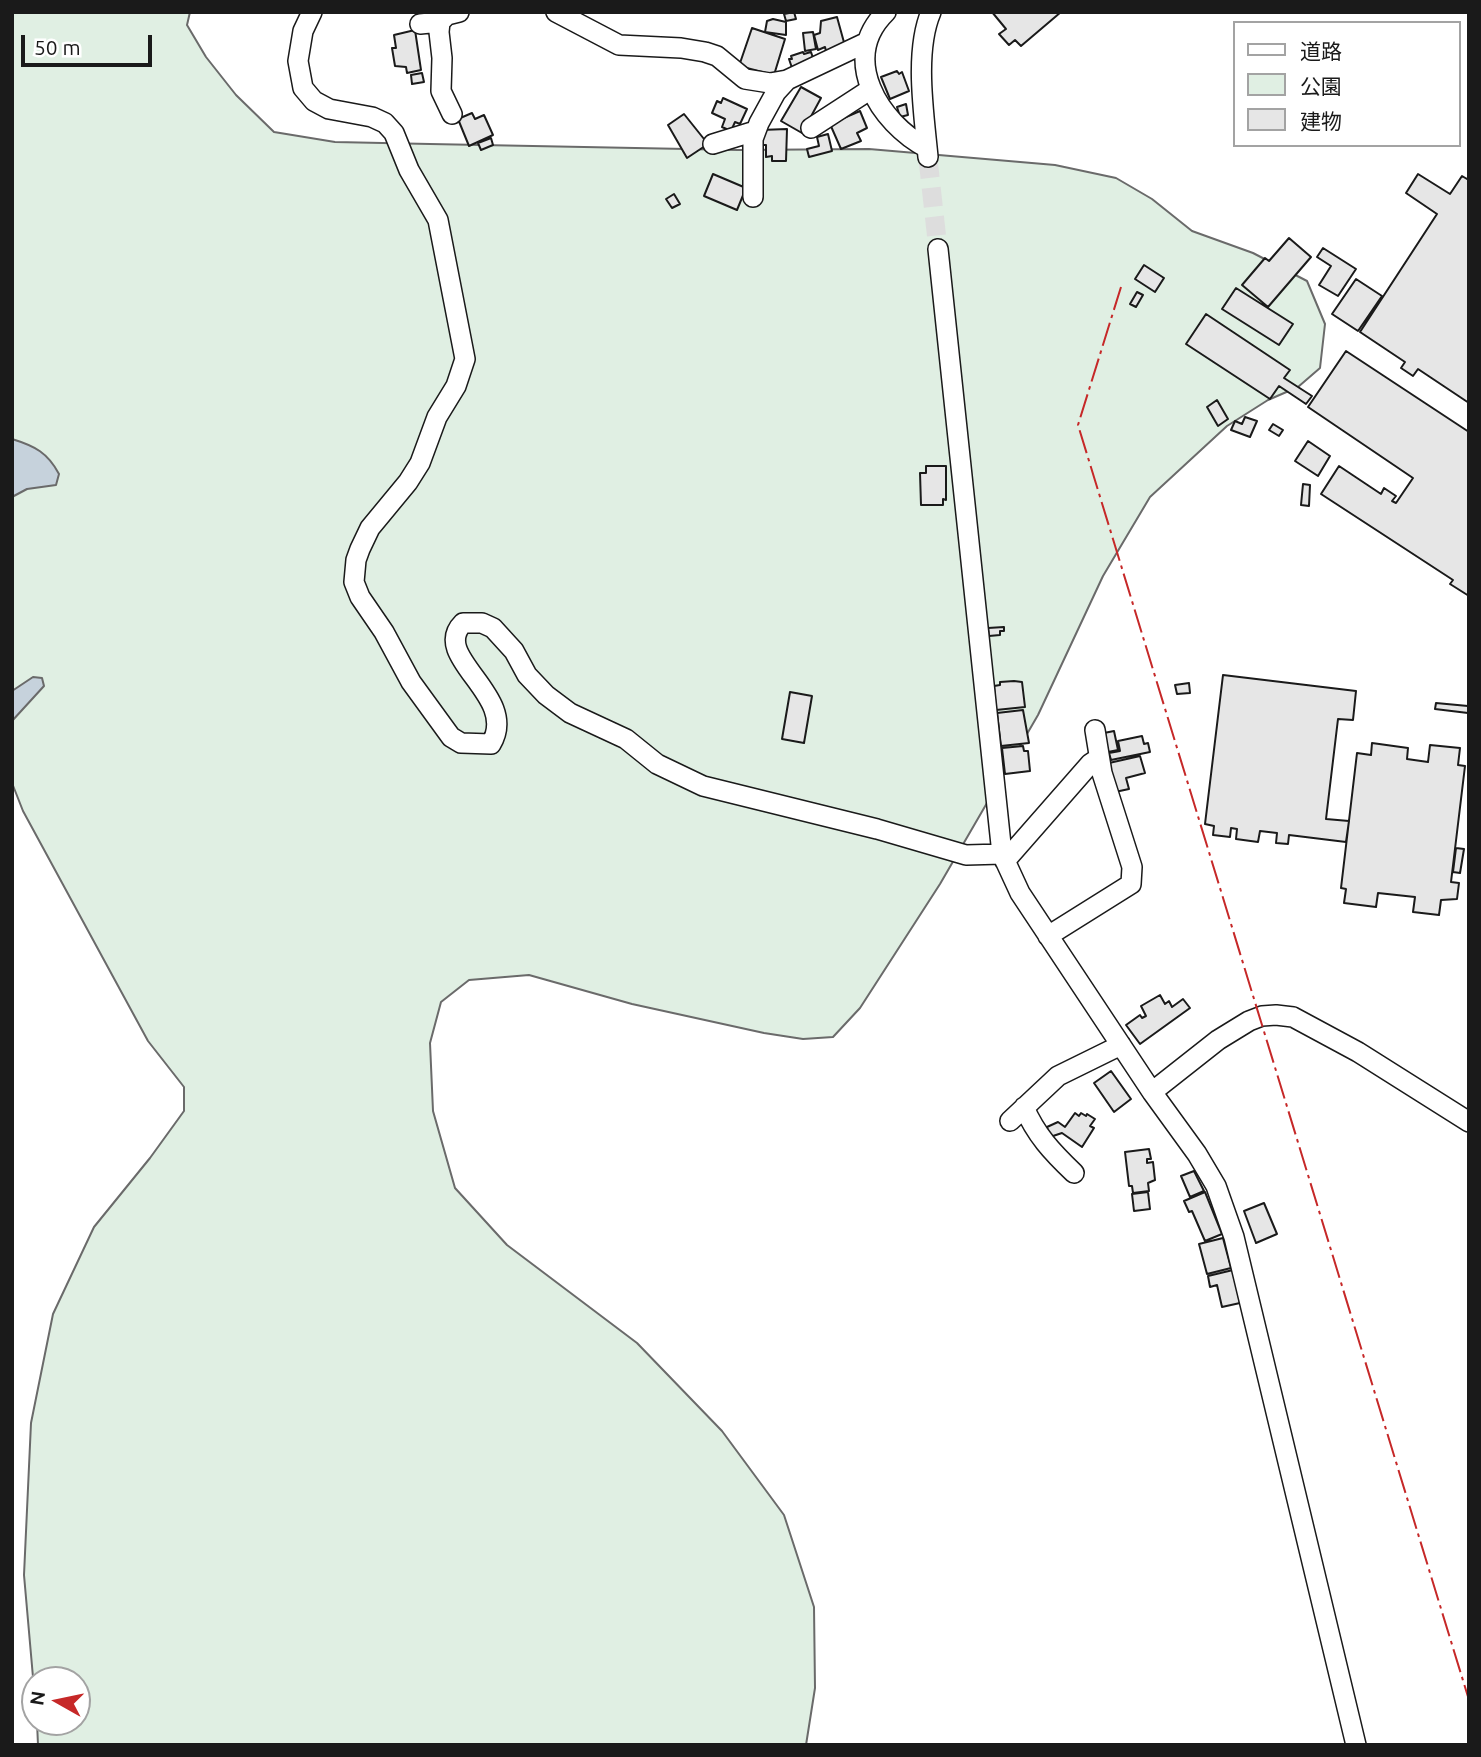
<!DOCTYPE html>
<meta charset="utf-8">
<style>
body{margin:0}
#map{position:relative;width:1481px;height:1757px;overflow:hidden;background:#fff;font-family:Ubuntu,"Noto Sans JP",sans-serif}
canvas{display:block}
.frame{position:absolute;inset:0;border:14px solid #1a1a1a;pointer-events:none}
.legend{position:absolute;left:1233px;top:21px;width:228px;height:126px;box-sizing:border-box;background:#fff;border:2px solid #a3a3a3;margin:0;padding:9px 12px;list-style:none;font-size:21px;color:#1a1a1a}
.legend li{display:flex;align-items:center;gap:14px;height:35px}
.legend b{width:35px;border:2px solid #a3a3a3}
.north{position:absolute;left:21px;top:1666px;width:70px;height:70px;box-sizing:border-box;background:#fff;border:2px solid #a3a3a3;border-radius:50%;rotate:279deg;font-size:19px;font-weight:700;line-height:28px;text-align:center;color:#1a1a1a}
.north::after{content:'';display:block;margin:auto;width:24px;height:32px;background:#c62828;clip-path:polygon(50% 0,100% 100%,50% 72%,0 100%)}
.scale{position:absolute;left:21px;top:35px;width:131px;height:32px;box-sizing:border-box;border:4px solid #1a1a1a;border-top:0;padding-left:9px;font-size:21px;line-height:24px;white-space:nowrap;color:#1a1a1a;-webkit-text-stroke:5px #fff;paint-order:stroke}
</style>
<div id="map">
<canvas width="1481" height="1757"></canvas>
<div class="frame"></div>
<ul class="legend">
<li><b style="height:9px;background:#fff"></b>道路</li>
<li><b style="height:19px;background:#e0efe3"></b>公園</li>
<li><b style="height:19px;background:#e6e6e6"></b>建物</li>
</ul>
<div class="north">N</div>
<div class="scale">50 m</div>
</div>
<script>
const context = document.querySelector('canvas').getContext('2d');
context.lineJoin = 'round';
function paint(path, color) {
  context.fillStyle = color;
  context.fill(path, 'evenodd');
}
function trace(path, color, width, dash) {
  context.strokeStyle = color;
  context.lineWidth = width;
  context.lineCap = dash ? 'butt' : 'round';
  context.setLineDash(dash || []);
  context.stroke(path);
}
const green = new Path2D(`
 M 12,12 L 190,12 L 187,25 L 206,57 L 236,95 L 274,132 L 335,142 L 430,144 L 738,150 L 869,149 L 1055,165 L 1116,178 L 1152,199 L 1192,231 L 1253,253 L 1307,281 L 1325,324 L 1320,368 L 1298,387 L 1268,400 L 1227,426 L 1150,497 L 1103,576 L 1038,715 L 940,884 L 860,1008 L 833,1037 L 803,1039 L 764,1033 L 632,1004 L 529,975 L 469,980 L 441,1002 L 430,1043 L 433,1111 L 455,1188 L 507,1245 L 637,1343 L 722,1431 L 784,1515 L 814,1607 L 815,1688 L 806,1745 L 38,1745 L 37,1722 L 77,1722 L 77,1680 L 35,1680 L 35,1700 L 24,1575 L 31,1423 L 53,1314 L 94,1227 L 150,1158 L 184,1111 L 184,1087 L 148,1041 L 23,811 L 12,783 Z`);
paint(green, '#e0efe3');
trace(green, '#6a6a6a', 2);
const water = new Path2D(`
 M 12,439 C 35,446 48,453 59,474 L 56,485 L 27,489 L 12,497 Z
 M 33,677 L 42,678 L 44,686 L 12,721 L 12,691 Z`);
paint(water, '#c6d2dc');
trace(water, '#6a6a6a', 2);
const building = new Path2D(`
 M 794,12 L 796,19 L 786,21 L 784,14 Z
 M 992,12 L 1061,12 L 1021,46 L 1015,40 L 1009,45 L 999,34 L 1006,29 Z
 M 837,17 L 845,46 L 826,51 L 825,47 L 818,50 L 814,35 L 820,33 L 821,21 Z
 M 773,19 L 786,22 L 786,35 L 765,32 L 767,21 Z
 M 752,28 L 785,39 L 774,75 L 739,66 Z
 M 415,30 L 421,70 L 407,73 L 406,67 L 395,66 L 392,48 L 396,48 L 394,35 Z
 M 813,32 L 816,49 L 805,51 L 803,33 Z
 M 803,52 L 804,54 L 811,52 L 814,61 L 792,68 L 789,59 L 792,59 L 791,56 Z
 M 897,71 L 899,74 L 902,72 L 909,91 L 890,99 L 881,77 Z
 M 422,73 L 424,82 L 412,84 L 411,75 Z
 M 801,87 L 821,98 L 802,133 L 781,121 Z
 M 723,98 L 747,109 L 740,124 L 735,122 L 731,131 L 722,127 L 725,119 L 712,113 L 717,101 L 721,103 Z
 M 906,104 L 908,115 L 900,117 L 897,107 Z
 M 860,111 L 867,128 L 857,133 L 861,141 L 841,149 L 830,124 Z
 M 472,113 L 475,119 L 484,115 L 493,135 L 469,146 L 458,119 Z
 M 684,114 L 708,144 L 687,158 L 668,125 Z
 M 787,129 L 786,161 L 772,161 L 772,156 L 766,157 L 766,145 L 761,145 L 761,130 Z
 M 828,134 L 832,151 L 809,157 L 807,149 L 819,146 L 817,137 Z
 M 491,138 L 493,145 L 481,150 L 478,143 Z
 M 713,174 L 746,188 L 737,210 L 704,196 Z
 M 1418,174 L 1450,194 L 1462,176 L 1467,179 L 1469,177 L 1469,403 L 1418,369 L 1413,376 L 1401,368 L 1405,362 L 1360,332 L 1437,214 L 1406,193 Z
 M 674,194 L 680,204 L 672,208 L 666,199 Z
 M 1289,238 L 1311,257 L 1268,307 L 1242,285 L 1265,258 L 1269,261 Z
 M 1323,248 L 1356,269 L 1338,296 L 1319,285 L 1331,266 L 1317,257 Z
 M 1144,265 L 1164,278 L 1155,292 L 1135,279 Z
 M 1356,279 L 1382,296 L 1358,331 L 1332,314 Z
 M 1236,288 L 1293,324 L 1279,345 L 1222,309 Z
 M 1137,292 L 1143,295 L 1136,307 L 1130,304 Z
 M 1206,314 L 1290,370 L 1284,378 L 1312,396 L 1306,404 L 1279,386 L 1270,399 L 1186,344 Z
 M 1346,351 L 1469,432 L 1469,596 L 1450,584 L 1453,580 L 1321,494 L 1339,466 L 1381,494 L 1384,488 L 1396,496 L 1392,501 L 1396,503 L 1413,478 L 1308,407 Z
 M 1217,400 L 1228,419 L 1218,426 L 1207,407 Z
 M 1245,417 L 1257,421 L 1250,437 L 1231,430 L 1235,421 L 1242,424 Z
 M 1273,424 L 1283,430 L 1279,436 L 1269,430 Z
 M 1308,441 L 1330,456 L 1318,476 L 1295,461 Z
 M 926,466 L 946,466 L 946,500 L 943,499 L 943,505 L 921,505 L 920,473 L 926,473 Z
 M 1303,484 L 1310,485 L 1309,506 L 1301,505 Z
 M 1004,627 L 1004,631 L 1000,631 L 1000,635 L 989,636 L 988,628 Z
 M 1223,675 L 1356,691 L 1353,720 L 1338,719 L 1326,819 L 1349,821 L 1346,842 L 1289,835 L 1288,844 L 1276,843 L 1277,833 L 1260,831 L 1258,842 L 1236,839 L 1237,829 L 1231,828 L 1230,837 L 1213,835 L 1214,826 L 1205,824 Z
 M 1014,681 L 1022,682 L 1025,707 L 996,710 L 994,686 L 1000,685 L 1000,682 Z
 M 1189,683 L 1190,693 L 1177,694 L 1175,685 Z
 M 790,692 L 812,696 L 804,743 L 782,739 Z
 M 1436,703 L 1468,706 L 1468,713 L 1435,709 Z
 M 1023,710 L 1029,743 L 1001,746 L 997,713 Z
 M 1114,731 L 1118,750 L 1108,752 L 1104,733 Z
 M 1142,736 L 1144,744 L 1148,743 L 1150,752 L 1111,760 L 1109,753 L 1120,751 L 1118,741 Z
 M 1372,743 L 1408,748 L 1407,759 L 1428,762 L 1430,745 L 1460,748 L 1458,765 L 1465,766 L 1451,882 L 1459,883 L 1457,899 L 1441,900 L 1439,915 L 1413,912 L 1415,897 L 1378,893 L 1376,907 L 1344,903 L 1346,889 L 1341,888 L 1357,753 L 1371,755 Z
 M 1023,746 L 1024,751 L 1028,751 L 1030,771 L 1005,774 L 1002,748 Z
 M 1140,756 L 1145,773 L 1126,778 L 1129,789 L 1115,792 L 1109,763 Z
 M 1456,848 L 1464,849 L 1460,873 L 1453,872 Z
 M 1160,995 L 1165,1004 L 1169,1001 L 1172,1007 L 1183,999 L 1190,1008 L 1140,1044 L 1126,1025 L 1140,1015 L 1142,1018 L 1146,1016 L 1141,1006 Z
 M 1111,1071 L 1131,1099 L 1114,1112 L 1094,1083 Z
 M 1075,1113 L 1079,1116 L 1081,1113 L 1086,1116 L 1087,1114 L 1095,1119 L 1090,1126 L 1094,1128 L 1082,1147 L 1062,1133 L 1050,1137 L 1047,1127 L 1058,1122 L 1065,1127 Z
 M 1149,1149 L 1151,1159 L 1147,1159 L 1147,1163 L 1153,1162 L 1155,1180 L 1148,1183 L 1149,1191 L 1133,1193 L 1132,1186 L 1129,1186 L 1125,1152 Z
 M 1194,1171 L 1204,1191 L 1190,1197 L 1181,1176 Z
 M 1148,1192 L 1150,1209 L 1134,1211 L 1132,1194 Z
 M 1205,1192 L 1222,1234 L 1205,1241 L 1192,1211 L 1189,1212 L 1184,1201 Z
 M 1264,1203 L 1277,1234 L 1256,1243 L 1244,1211 Z
 M 1223,1238 L 1231,1268 L 1207,1274 L 1199,1244 Z
 M 1233,1270 L 1240,1303 L 1222,1307 L 1217,1285 L 1210,1287 L 1208,1276 Z`);
paint(building, '#e6e6e6');
trace(building, '#1a1a1a', 2);
trace(new Path2D(`
 M 928,159 L 938,249`), '#ddd', 19, [19, 10]);
const minor = new Path2D(`
 M 312,12 L 303,31 L 298,61 L 303,88 L 314,101 L 329,109 L 372,117 L 385,123 L 394,133 L 409,170 L 438,220 L 465,359 L 456,386 L 437,417 L 420,463 L 408,482 L 370,528 L 360,549 L 356,560 L 354,582 L 360,597 L 384,632 L 411,682 L 451,737 L 461,743 L 491,744 C 520,696 429,657 463,623 L 482,623 L 493,628 L 514,651 L 527,675 L 546,695 L 570,713 L 626,739 L 657,764 L 703,786 L 877,829 L 966,855 L 1002,854
 M 556,12 L 619,45 L 681,48 L 705,52 L 717,56 L 745,79 L 770,83 L 787,80
 M 886,12 C 839,58 879,123 927,148
 M 420,24 L 440,22
 M 452,114 L 441,91 L 442,58 L 439,32 L 440,22 L 447,15 L 459,12
 M 811,128 L 871,89
 M 713,144 L 755,131
 M 928,157 C 924,114 914,52 931,12
 M 753,197 L 753,139 L 759,123 L 776,92 L 787,80 L 865,43
 M 938,249 L 1002,854 L 1020,893 L 1152,1092 L 1197,1154 L 1216,1186 L 1234,1237 L 1356,1745
 M 1005,861 L 1090,764 L 1099,758
 M 1048,936 L 1131,884 L 1132,867 L 1102,773 L 1095,730
 M 1152,1092 L 1218,1040 L 1249,1021 L 1262,1016 L 1276,1015 L 1293,1017 L 1358,1052 L 1469,1122
 M 1024,1107 C 1036,1135 1052,1152 1074,1173
 M 1010,1121 L 1058,1076 L 1121,1045`);
trace(minor, '#1a1a1a', 22);
trace(minor, '#fff', 19);
trace(new Path2D(`
 M 1121,287 L 1078,425 L 1469,1700`), '#c62828', 2, [24, 5, 3.5, 5]);
</script>
